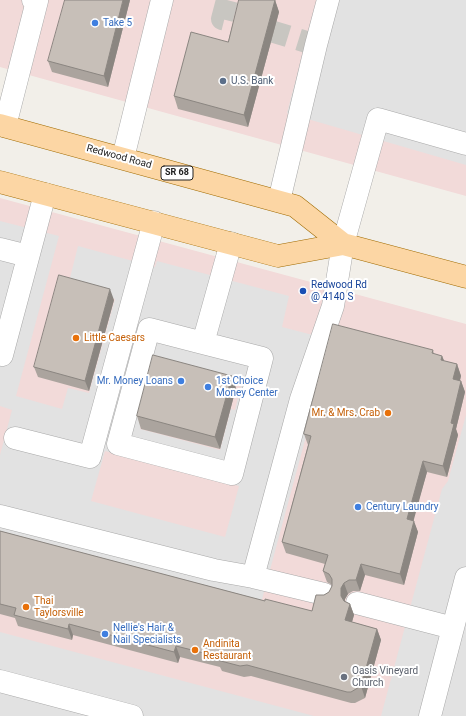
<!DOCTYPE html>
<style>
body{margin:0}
canvas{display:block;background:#f2efe9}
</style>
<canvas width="466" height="716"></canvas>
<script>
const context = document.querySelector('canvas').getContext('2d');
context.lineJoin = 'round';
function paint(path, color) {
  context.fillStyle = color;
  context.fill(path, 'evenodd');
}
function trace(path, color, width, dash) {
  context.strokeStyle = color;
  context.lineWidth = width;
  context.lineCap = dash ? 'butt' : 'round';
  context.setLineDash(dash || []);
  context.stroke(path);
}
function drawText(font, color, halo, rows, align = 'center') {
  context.font = font + ' Roboto,sans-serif';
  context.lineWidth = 4;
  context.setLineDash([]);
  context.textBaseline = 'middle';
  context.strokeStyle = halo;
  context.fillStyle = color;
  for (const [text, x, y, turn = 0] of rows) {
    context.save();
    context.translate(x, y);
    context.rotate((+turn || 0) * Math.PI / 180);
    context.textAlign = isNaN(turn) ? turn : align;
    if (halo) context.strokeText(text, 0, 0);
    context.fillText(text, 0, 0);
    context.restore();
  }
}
paint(new Path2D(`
 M 0,0 L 466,0 L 466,196 L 0,67 Z
 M 0,198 L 466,324 L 466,716 L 0,716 Z`), '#f2dad9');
paint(new Path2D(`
 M 317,0 L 466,0 L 466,165 L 287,113 Z
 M 0,221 L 59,236 L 16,396 L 62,409 L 68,388 L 89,393 L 115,299 L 68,286 L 78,246 L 155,267 L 157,261 L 289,296 L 282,327 L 332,340 L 260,607 L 0,537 L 0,455 L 12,410 L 0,406 ZM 155,362 L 241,385 L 235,410 L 231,409 L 220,450 L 140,429 L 150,389 ZM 105,451 L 239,486 L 225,537 L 91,501 Z
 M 466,415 L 466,716 L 381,716 L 442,489 L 448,481 Z
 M 0,632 L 314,716 L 0,716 Z`), '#e2e2e2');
trace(new Path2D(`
 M 227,0 L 222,19 L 274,32 L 316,45`), '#c8c6c1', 22, [22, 11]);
const minor = new Path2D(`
 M 5,126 L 37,1 L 33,0
 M 123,158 L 162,0
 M 279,201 L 316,45 L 328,0
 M 0,249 L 28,256
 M 203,343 L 262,358 L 232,474 L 118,444 L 149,329 L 203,343 L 231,243
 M 0,354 L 2,355 L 45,194
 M 15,438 L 90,457 L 154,222
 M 0,516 L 214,570 L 253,577 L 301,399 L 333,306 L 343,244 L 378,119 L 466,144
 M 253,577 L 324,594
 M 357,603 L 453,628
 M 0,681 L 132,716
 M 430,716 L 466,578`);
const major = new Path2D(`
 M 0,125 L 295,206 L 343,244 L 466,277
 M 0,182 L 278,256 L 343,244`);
trace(minor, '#a9a9a9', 23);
trace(major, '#a06b00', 23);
trace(minor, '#fff', 22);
trace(major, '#fcd6a4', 22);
paint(new Path2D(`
 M 130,0 L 108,87 L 52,72 L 48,61 Z
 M 239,0 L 275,0 L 279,12 L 248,127 L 178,109 L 174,96 L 228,42 Z
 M 114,300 L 89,391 L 38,377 L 34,367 Z
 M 433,350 L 434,354 L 442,356 L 444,361 L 457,364 L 461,376 L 460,381 L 461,381 L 465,392 L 456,429 L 458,435 L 447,477 L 427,472 L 413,520 L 418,532 L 404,585 L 365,575 L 360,591 L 353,591 L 348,594 L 345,599 L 345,601 L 350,604 L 354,615 L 352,622 L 377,629 L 381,640 L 365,698 L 355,703 L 351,703 L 251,676 L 244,677 L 222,671 L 220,667 L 180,657 L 178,663 L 73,635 L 72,640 L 18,626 L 15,618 L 0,614 L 0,531 L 193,582 L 265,601 L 312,611 L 324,595 L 329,592 L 332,586 L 332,585 L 327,582 L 323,571 L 325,564 L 286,553 L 282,542 L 308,445 L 304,434 Z
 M 236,388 L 220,449 L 141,429 L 137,416 Z`), '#aba49e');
paint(new Path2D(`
 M 123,0 L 130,0 L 108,87 L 104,76 Z
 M 275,0 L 279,12 L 248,127 L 244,115 Z
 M 110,289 L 114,300 L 89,391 L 85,381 Z
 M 442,356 L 447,367 L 441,360 Z
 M 457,364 L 461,376 L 457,390 L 453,379 Z
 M 232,376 L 236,388 L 220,449 L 215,437 Z
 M 461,381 L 465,392 L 456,429 L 458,435 L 447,477 L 443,466 L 451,423 Z
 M 423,461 L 427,472 L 411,530 L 407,519 Z
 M 414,521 L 418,532 L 404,585 L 400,574 Z
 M 361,564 L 365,575 L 360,591 L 356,580 Z
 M 344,583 L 348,594 L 345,599 L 345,607 L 341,596 L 341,588 Z
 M 350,604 L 354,615 L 349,632 L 345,620 Z
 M 69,624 L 73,635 L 72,640 L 68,629 Z
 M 377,629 L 381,640 L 365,698 L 361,686 Z
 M 176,646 L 180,657 L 178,663 L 174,652 Z`), '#8b8681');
const building = new Path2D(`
 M 65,0 L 123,0 L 104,76 L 48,61 Z
 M 239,0 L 275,0 L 244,115 L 174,96 L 191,32 L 228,42 Z
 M 59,275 L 110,289 L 85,381 L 34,367 Z
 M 333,324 L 433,350 L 432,353 L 442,356 L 441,360 L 457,364 L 453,379 L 461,381 L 451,423 L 454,424 L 443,466 L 423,461 L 407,519 L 414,521 L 400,574 L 361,564 L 356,580 L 349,580 L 344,583 L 341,588 L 341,596 L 344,601 L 350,604 L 345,620 L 377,629 L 361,686 L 351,692 L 347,692 L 247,665 L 240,666 L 217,660 L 216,656 L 176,646 L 174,652 L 69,624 L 68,629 L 14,615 L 16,608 L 0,604 L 0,531 L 193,582 L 265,601 L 265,599 L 312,611 L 316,595 L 324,595 L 329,592 L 332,586 L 332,579 L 329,574 L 323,571 L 328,555 L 282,542 L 311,436 L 304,434 Z
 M 153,355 L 232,376 L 215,437 L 137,416 Z`);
paint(building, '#c7bfb8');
trace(building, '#8b8681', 1);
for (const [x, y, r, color] of [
 [95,23,4,"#3f7fe0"],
 [223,81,4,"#5c6f8a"],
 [303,291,4,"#1a4fb4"],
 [76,338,4,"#e8710a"],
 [181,381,4,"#3f7fe0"],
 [208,387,4,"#3f7fe0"],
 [388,413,4,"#e8710a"],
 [358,507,4,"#3f7fe0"],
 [26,607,4,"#e8710a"],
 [105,634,4,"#3f7fe0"],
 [195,650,4,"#e8710a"],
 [344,677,4,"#6b7280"]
]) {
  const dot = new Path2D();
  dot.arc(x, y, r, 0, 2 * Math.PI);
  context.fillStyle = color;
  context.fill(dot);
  trace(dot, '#fff', 1.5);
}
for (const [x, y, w] of [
 [177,173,32]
]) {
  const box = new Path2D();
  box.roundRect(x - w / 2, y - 7, w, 14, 3);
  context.fillStyle = '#fff';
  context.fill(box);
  trace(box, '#222', 1);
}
drawText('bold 9px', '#222', null, [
 ["SR 68",177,173]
]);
drawText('10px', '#366cbe', '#fff', [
 ["Take 5",103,23],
 ["Mr. Money Loans",173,381,"right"],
 ["1st Choice",216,381],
 ["Money Center",216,393],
 ["Century Laundry",366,507],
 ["Nellie's Hair &",113,628],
 ["Nail Specialists",113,640]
], 'left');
drawText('10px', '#4e5e75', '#fff', [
 ["U.S. Bank",231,81]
], 'left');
drawText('10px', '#222', '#fff', [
 ["Redwood Road",119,157,15]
]);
drawText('10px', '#164399', '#fff', [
 ["Redwood Rd",311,285],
 ["@ 4140 S",311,297]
], 'left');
drawText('10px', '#c56008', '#fff', [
 ["Little Caesars",84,338],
 ["Mr. & Mrs. Crab",380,413,"right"],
 ["Thai",34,601],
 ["Taylorsville",34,613],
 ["Andinita",203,644],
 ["Restaurant",203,656]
], 'left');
drawText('10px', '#5b616d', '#fff', [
 ["Oasis Vineyard",352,671],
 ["Church",352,683]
], 'left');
</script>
